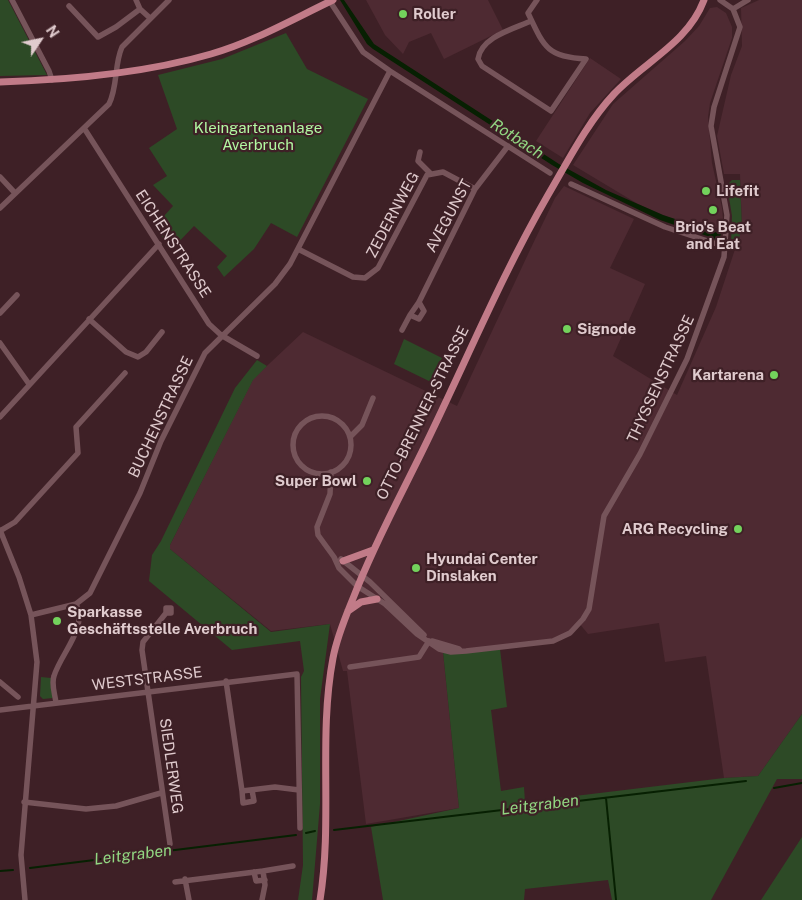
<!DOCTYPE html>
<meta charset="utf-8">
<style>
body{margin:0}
#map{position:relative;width:802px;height:900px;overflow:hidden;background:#3e2026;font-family:"Public Sans",sans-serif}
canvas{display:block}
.north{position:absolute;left:15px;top:15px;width:50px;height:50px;-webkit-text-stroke:4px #3e2026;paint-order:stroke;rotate:56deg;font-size:14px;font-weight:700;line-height:20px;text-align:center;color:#e0cbce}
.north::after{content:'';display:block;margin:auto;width:18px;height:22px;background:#e0cbce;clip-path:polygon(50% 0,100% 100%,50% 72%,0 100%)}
</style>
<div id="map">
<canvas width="802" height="900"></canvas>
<div class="north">N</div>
</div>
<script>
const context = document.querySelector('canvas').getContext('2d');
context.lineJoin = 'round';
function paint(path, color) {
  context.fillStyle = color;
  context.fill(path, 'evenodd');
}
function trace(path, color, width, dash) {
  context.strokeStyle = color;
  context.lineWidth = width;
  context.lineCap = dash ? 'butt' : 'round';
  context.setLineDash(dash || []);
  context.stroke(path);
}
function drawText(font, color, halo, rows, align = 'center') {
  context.font = font + ' "Public Sans",sans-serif';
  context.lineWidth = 4.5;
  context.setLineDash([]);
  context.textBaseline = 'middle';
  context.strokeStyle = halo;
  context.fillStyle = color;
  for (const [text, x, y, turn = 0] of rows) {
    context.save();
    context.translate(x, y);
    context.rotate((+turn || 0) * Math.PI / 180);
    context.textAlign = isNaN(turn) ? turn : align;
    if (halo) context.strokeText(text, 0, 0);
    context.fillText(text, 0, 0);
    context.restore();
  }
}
paint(new Path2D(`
 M 366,0 L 488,0 L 503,30 L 444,59 L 431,33 L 409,42 L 403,54 L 385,35 Z
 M 759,0 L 802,0 L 802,714 L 758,776 L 724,778 L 706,656 L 665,662 L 659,623 L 588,634 L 579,623 L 570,632 L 554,640 L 443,652 L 459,808 L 366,824 L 347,671 L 343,671 L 330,624 L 271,631 L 170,549 L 170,545 L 253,379 L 303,332 L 457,406 L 529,252 L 555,198 L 564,186 L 634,219 L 610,268 L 645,284 L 613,356 L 677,395 L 716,307 L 742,228 L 740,174 L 724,174 L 717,136 L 731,75 L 742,46 L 741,8 Z
 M 717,7 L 726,13 L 732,27 L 732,38 L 710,103 L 708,117 L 712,163 L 722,208 L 724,229 L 682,223 L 663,215 L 638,204 L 573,165 L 613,104 L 685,41 L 699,26 L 710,8 Z
 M 590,58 L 621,79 L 590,113 L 563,158 L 536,141 Z`), '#4e2a32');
paint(new Path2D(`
 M 0,0 L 8,0 L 47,75 L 0,76 Z
 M 286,33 L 307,69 L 368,99 L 297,237 L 271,223 L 254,249 L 224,277 L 217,267 L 227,256 L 194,226 L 171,250 L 155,226 L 173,206 L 153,185 L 167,176 L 149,148 L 177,129 L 158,75 L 222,59 Z
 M 732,180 L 740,180 L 742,228 L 737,245 L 731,244 L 732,216 L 727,185 Z
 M 404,339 L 442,358 L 431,382 L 394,364 Z
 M 257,360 L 267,366 L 253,380 L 170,545 L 170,549 L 271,632 L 330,624 L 320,699 L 320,804 L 312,900 L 298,900 L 303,865 L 301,677 L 304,671 L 300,641 L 232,650 L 149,581 L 152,555 L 161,541 L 235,388 Z
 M 500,649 L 507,707 L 491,710 L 501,791 L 524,787 L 525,802 L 724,778 L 758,776 L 802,714 L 802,779 L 777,779 L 711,900 L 612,900 L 608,880 L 525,889 L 524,900 L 383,900 L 371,827 L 459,808 L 443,652 Z
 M 41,677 L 51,678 L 53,698 L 43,699 L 40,696 Z
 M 802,837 L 802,900 L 761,900 Z`), '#2d4a26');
paint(new Path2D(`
 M 340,0 L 344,0 L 374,44 L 559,164 L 606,190 L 663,215 L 721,234 L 719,240 L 660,220 L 583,183 L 552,165 L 373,49 L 367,44 Z`), '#072002');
trace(new Path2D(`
 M 774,788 L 802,783
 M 606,798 L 616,900
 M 334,830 L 746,781
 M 306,833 L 315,831
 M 30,868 L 296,835
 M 0,871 L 13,870`), '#072002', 2);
trace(new Path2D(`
 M 12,0 L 49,71 L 52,80
 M 136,0 L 140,9 L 150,18
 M 329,0 L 363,52 L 390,71 L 550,173
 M 69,6 L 98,37 L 116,27 L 140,9
 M 733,9 L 748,0
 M 531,21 C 513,29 481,37 478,59 L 482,66 L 551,111 L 586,59 C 547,57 544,47 528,13 L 537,0
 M 84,128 L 209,324 L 221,335 L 257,356
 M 420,152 L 418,161 L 430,173
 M 0,177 L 15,193
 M 571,184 L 665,227 L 726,247
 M 0,208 L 109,104 C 118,86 114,65 122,47 L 169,0
 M 298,249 L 353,277 L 365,278 L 378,268 L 427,175 L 443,172 L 475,189
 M 419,302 L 424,311 L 419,319 L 410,315 L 419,302 L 475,189 L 508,146
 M 0,313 L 17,295
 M 89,319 L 126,352 L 138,357 L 146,352 L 162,332
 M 402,330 L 410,315
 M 0,343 L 29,384
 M293 445a29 29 0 1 1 58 0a29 29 0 1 1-58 0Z
 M 0,417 L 159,244
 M 350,437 L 362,425 L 373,398
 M 331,472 L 330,494 L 317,527 L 318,535 L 334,557 L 339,568 L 357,586 L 385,604 L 417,634 L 439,649 L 451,652 L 466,651 L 553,641 L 570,633 L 583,619 L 589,609 L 604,516 L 640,454 L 687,359 L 724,257 L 727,215 L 711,126 L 714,107 L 740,27 L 733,9 L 720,0
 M 0,530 L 19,577 L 31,615 L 37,662 L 21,855 L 25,900
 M 0,531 L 15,522 L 78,453 L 76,427 L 125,373
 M 341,559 L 370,582 L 424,635
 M 166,613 L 171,613 L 171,608 L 166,608 L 166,613 L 143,642 L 142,650 L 170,844
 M 31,615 L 76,604 L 90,593 L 140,493 L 161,441 L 205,353 L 275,284 L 290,264 L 390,71
 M 432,641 L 459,649
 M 350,667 L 419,657 L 429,641
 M 226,681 L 242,791 L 275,787 L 299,790
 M 0,682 L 18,697
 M 56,703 C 55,694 51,684 54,676 C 61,653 88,628 76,604
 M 0,710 L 297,674 L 300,828
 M 242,791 L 243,803 L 254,801 L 252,790
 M 24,802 L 86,809 L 116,806 L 161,793
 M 263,871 L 293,866
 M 254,872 L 256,881 L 265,880
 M 185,879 L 189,900
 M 175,882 L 263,871 L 265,885 L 262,900`), '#76545a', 5.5);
trace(new Path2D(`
 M 0,82 C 67,80 146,73 211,54 C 253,42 293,19 333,0
 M 343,561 L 373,550
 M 348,611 L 361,602 L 377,599
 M 320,900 C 333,820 318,737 333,658 C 337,636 346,616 354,596 C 376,539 406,486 432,431 C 470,352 504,271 548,195 C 568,161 587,123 614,94 C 644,62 688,43 704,0`), '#c17b88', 7);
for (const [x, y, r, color] of [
 [403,14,5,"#73d25c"],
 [706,191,5,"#73d25c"],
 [713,210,5,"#73d25c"],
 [567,329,5,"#73d25c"],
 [774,375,5,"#73d25c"],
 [367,481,5,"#73d25c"],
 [738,529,5,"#73d25c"],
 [416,568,5,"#73d25c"],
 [57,621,5,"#73d25c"]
]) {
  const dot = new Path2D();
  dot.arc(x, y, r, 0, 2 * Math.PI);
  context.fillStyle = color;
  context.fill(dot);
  trace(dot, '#3e2026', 2);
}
drawText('bold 15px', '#e0cbce', '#3e2026', [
 ["Roller",413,14],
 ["Lifefit",716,191],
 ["Brio's Beat",713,227,"center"],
 ["and Eat",713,244,"center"],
 ["Signode",577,329],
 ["Kartarena",764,375,"right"],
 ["Super Bowl",357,481,"right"],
 ["ARG Recycling",728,529,"right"],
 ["Hyundai Center",426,559],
 ["Dinslaken",426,576],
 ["Sparkasse",67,612],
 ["Geschäftsstelle Averbruch",67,629]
], 'left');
drawText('15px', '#b2f9a2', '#3e2026', [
 ["Kleingartenanlage",258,128],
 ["Averbruch",258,145]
]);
drawText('15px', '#e0cbce', '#3e2026', [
 ["ZEDERNWEG",393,215,-62],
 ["AVEGUNST",449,216,-62],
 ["EICHENSTRASSE",173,244,57],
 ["THYSSENSTRASSE",661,379,-65],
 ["OTTO-BRENNER-STRASSE",423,413,-64],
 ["BUCHENSTRASSE",161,417,-65],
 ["WESTSTRASSE",147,679,-7],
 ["SIEDLERWEG",171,766,82]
]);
drawText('italic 16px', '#92d782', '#3e2026', [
 ["Rotbach",517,139,33],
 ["Leitgraben",540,805,-7],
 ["Leitgraben",133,855,-7]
]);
</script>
